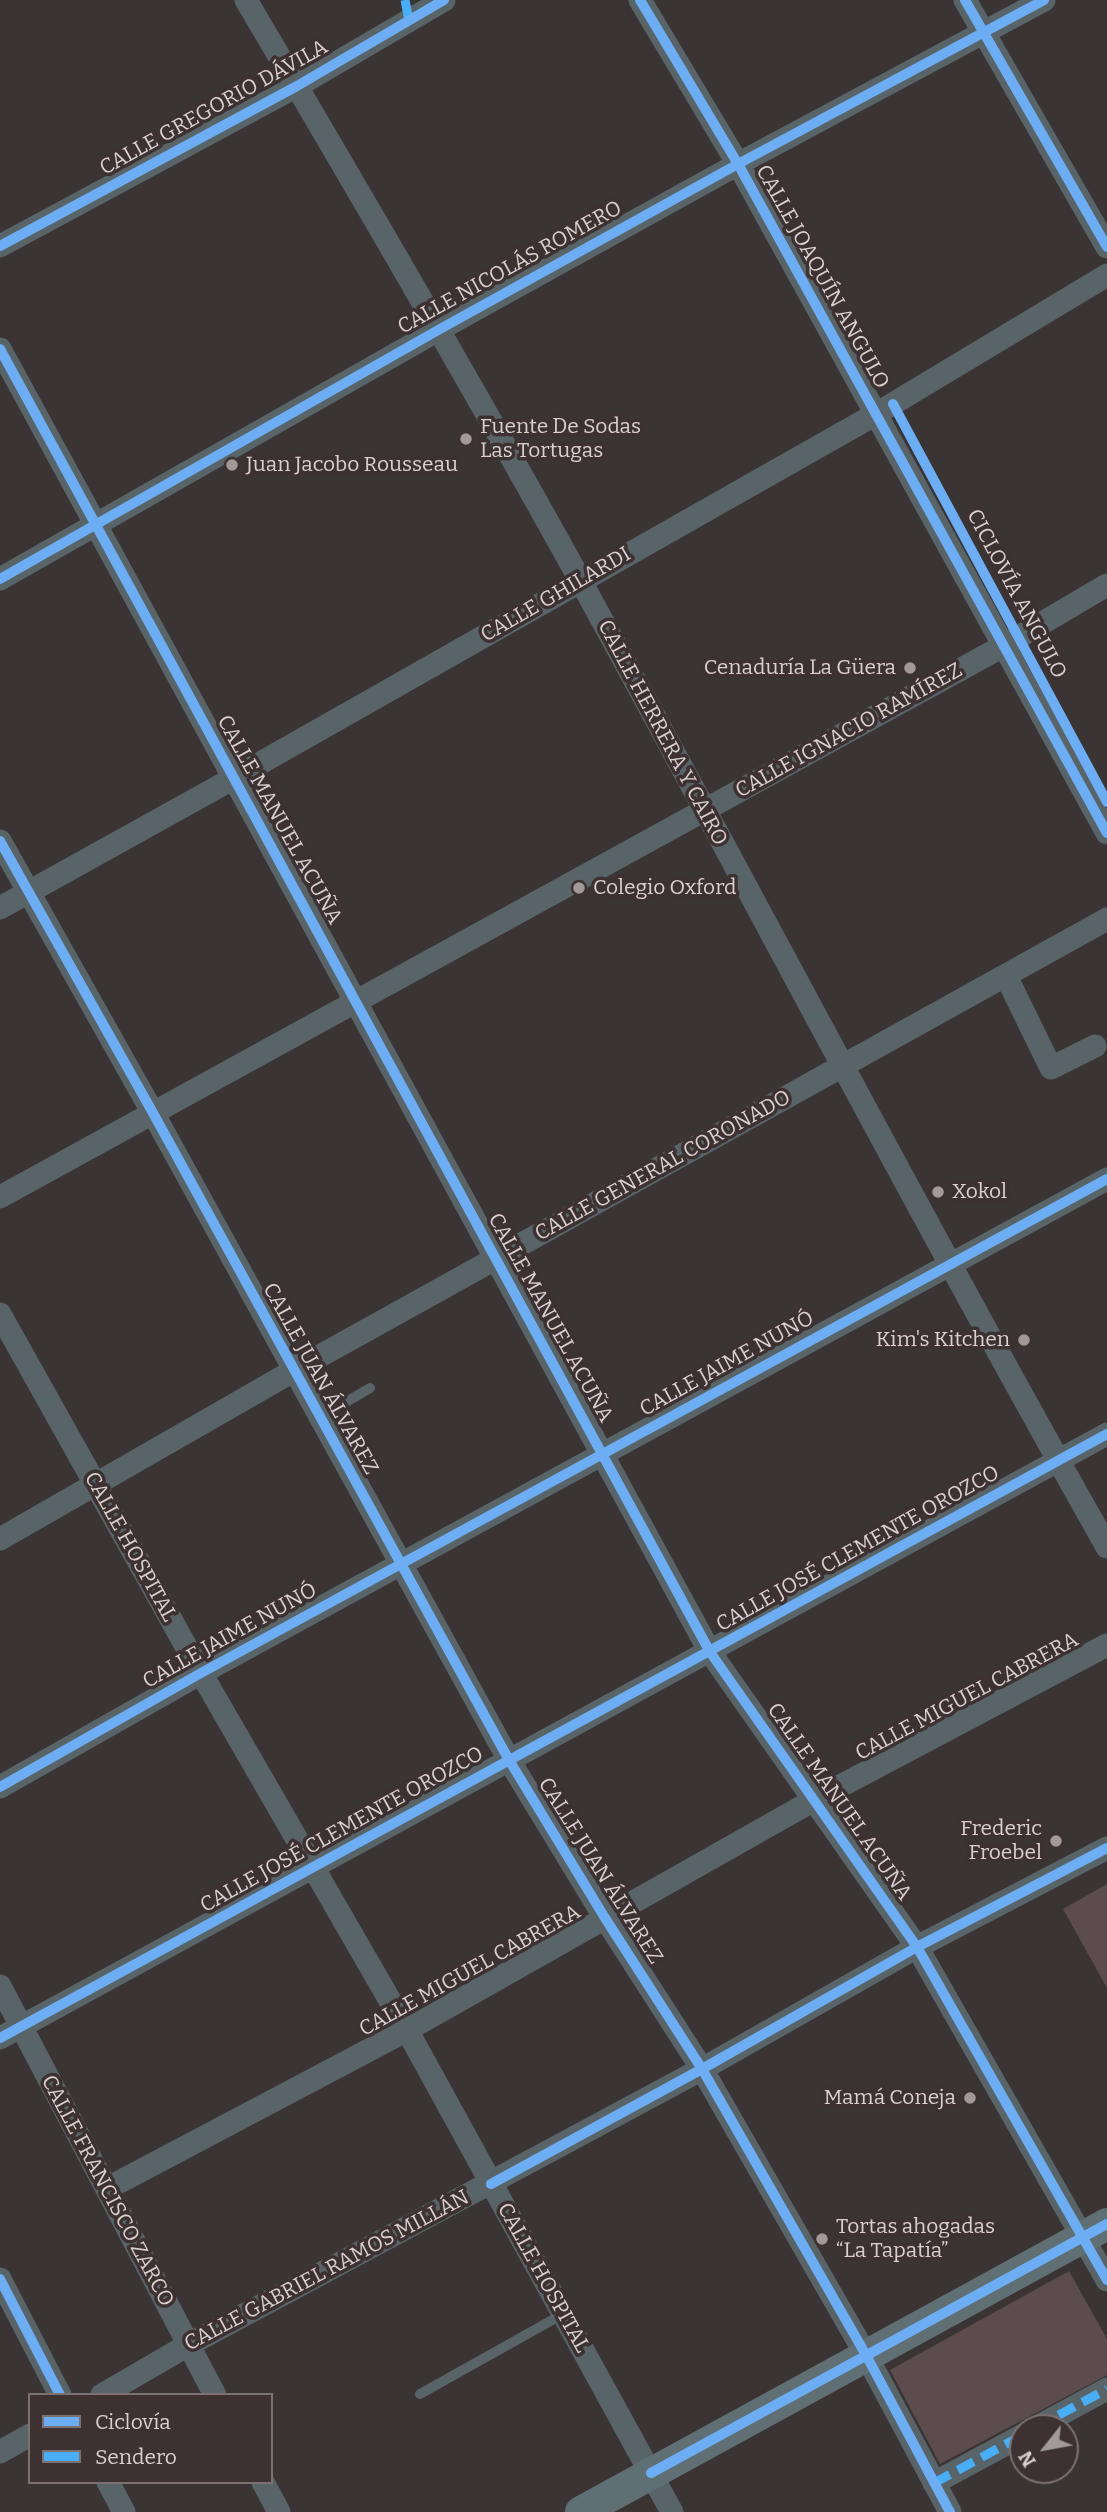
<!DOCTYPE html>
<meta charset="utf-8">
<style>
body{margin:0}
#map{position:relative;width:1107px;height:2512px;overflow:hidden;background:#3a3434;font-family:Bitter,serif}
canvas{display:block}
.legend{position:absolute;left:28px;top:2393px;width:245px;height:91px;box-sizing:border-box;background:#3d3132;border:2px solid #7b7172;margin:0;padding:9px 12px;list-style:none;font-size:21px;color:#d9d0d1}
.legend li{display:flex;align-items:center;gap:14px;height:35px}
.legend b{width:35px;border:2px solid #7b7172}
.north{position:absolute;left:1009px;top:2414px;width:70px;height:70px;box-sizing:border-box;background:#3d3132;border:2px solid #7b7172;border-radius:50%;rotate:239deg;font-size:19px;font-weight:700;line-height:28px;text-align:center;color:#d9d0d1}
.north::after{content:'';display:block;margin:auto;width:24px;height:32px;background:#a1999a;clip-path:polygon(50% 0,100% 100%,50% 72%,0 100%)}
</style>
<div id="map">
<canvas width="1107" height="2512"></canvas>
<ul class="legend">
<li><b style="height:9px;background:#6dadf4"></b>Ciclovía</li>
<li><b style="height:9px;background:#49aef6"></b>Sendero</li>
</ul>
<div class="north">N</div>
</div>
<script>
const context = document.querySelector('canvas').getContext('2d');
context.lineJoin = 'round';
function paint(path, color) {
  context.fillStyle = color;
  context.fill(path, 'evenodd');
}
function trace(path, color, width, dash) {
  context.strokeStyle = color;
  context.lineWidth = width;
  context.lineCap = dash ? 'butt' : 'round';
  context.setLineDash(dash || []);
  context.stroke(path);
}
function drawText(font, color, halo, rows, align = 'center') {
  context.font = font + ' Bitter,serif';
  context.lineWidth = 7;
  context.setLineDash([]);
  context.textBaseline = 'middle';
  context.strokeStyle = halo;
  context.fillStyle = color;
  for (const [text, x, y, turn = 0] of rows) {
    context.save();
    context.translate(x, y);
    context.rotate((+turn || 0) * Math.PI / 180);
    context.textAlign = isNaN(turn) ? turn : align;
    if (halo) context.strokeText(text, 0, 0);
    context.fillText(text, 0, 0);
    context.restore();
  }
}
paint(new Path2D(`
 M 1107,1884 L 1107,1988 L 1063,1909 Z
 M 1069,2271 L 1107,2339 L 1107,2375 L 940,2464 L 890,2370 Z`), '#5d4c4e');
trace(new Path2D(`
 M 319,1418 L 370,1388
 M 420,2394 L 563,2314`), '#596468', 10);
trace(new Path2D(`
 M 246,0 C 359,192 471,383 579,578 C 756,901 926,1227 1107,1547
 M 640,0 L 738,164 L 1107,833
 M 965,0 L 1107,247
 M 0,246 L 297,86 L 444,0
 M 0,349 L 710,1652 L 917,1947 L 1107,2280
 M 0,579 L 440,329 L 738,164 L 1044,0
 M 0,841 L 153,1113 L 509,1760 L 605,1918 L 702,2069 L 866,2355 L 950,2512
 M 0,908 L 234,778 L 876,414 L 1107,275
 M 1006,976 L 1051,1068 L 1095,1046
 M 0,1197 L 1005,645 L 1107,585
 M 0,1314 L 201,1673 L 407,2030 L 672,2512
 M 0,1539 L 293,1371 L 1107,919
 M 0,1787 L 201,1673 L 1107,1179
 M 0,1986 L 215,2395
 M 0,2038 L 1107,1434
 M 108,2188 L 407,2030 L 814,1800 L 1107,1645
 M 0,2279 L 60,2395
 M 102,2395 L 188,2345 L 702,2069 L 917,1947 L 1107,1848
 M 1035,2428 L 1107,2389
 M 0,2452 L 30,2435
 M 108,2482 L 124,2512
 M 263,2482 L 279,2512
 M 934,2483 L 1023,2435`), '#596468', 23);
trace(new Path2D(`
 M 581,2512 L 1107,2224`), '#606f73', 32);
trace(new Path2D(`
 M 405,0 L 409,21
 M 1035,2428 L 1107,2389
 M 934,2483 L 1023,2435`), '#49aef6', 9, [18, 9]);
trace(new Path2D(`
 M 640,0 L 738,164 L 1107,833
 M 965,0 L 1107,247
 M 0,246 L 297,86 L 444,0
 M 0,349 L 710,1652 L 917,1947 L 1107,2280
 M 893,404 L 1107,802
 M 0,579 L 440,329 L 738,164 L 1044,0
 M 0,841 L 153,1113 L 509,1760 L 605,1918 L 702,2069 L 866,2355 L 950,2512
 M 0,1787 L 201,1673 L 1107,1179
 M 0,2038 L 1107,1434
 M 491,2184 L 702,2069 L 917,1947 L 1107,1848
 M 0,2279 L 60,2395
 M 651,2473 L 1107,2224`), '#6dadf4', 10);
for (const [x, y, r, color] of [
 [466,439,7,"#a1999a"],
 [232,465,7,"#a1999a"],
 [910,668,7,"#a1999a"],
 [579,888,7,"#a1999a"],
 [938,1192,7,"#a1999a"],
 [1024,1340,7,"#a1999a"],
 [1056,1841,7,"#a1999a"],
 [970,2098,7,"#a1999a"],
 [822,2239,7,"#a1999a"]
]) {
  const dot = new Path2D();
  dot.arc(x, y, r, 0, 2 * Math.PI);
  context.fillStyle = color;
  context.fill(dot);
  trace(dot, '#3d3132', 2.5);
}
drawText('21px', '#d9d0d1', '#3d3132', [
 ["CALLE GREGORIO DÁVILA",214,108,-29],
 ["CALLE NICOLÁS ROMERO",510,268,-29],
 ["CALLE JOAQUÍN ANGULO",822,277,61],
 ["CICLOVÍA ANGULO",1016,594,62],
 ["CALLE GHILARDI",556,595,-30],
 ["CALLE IGNACIO RAMÍREZ",849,731,-29],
 ["CALLE HERRERA Y CAIRO",662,733,62],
 ["CALLE MANUEL ACUÑA",279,820,61],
 ["CALLE GENERAL CORONADO",663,1166,-29],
 ["CALLE MANUEL ACUÑA",550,1318,61],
 ["CALLE JAIME NUNÓ",727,1364,-29],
 ["CALLE JUAN ÁLVAREZ",320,1379,61],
 ["CALLE HOSPITAL",130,1547,61],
 ["CALLE JOSÉ CLEMENTE OROZCO",858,1549,-29],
 ["CALLE JAIME NUNÓ",230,1636,-29],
 ["CALLE MIGUEL CABRERA",967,1697,-28],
 ["CALLE MANUEL ACUÑA",839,1802,55],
 ["CALLE JOSÉ CLEMENTE OROZCO",342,1830,-29],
 ["CALLE JUAN ÁLVAREZ",600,1871,58],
 ["CALLE MIGUEL CABRERA",470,1971,-29],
 ["CALLE FRANCISCO ZARCO",107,2191,62],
 ["CALLE GABRIEL RAMOS MILLÁN",327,2271,-28],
 ["CALLE HOSPITAL",543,2278,61]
]);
drawText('21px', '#d9d0d1', '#3d3132', [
 ["Fuente De Sodas",480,427],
 ["Las Tortugas",480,451],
 ["Juan Jacobo Rousseau",246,465],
 ["Cenaduría La Güera",896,668,"right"],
 ["Colegio Oxford",593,888],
 ["Xokol",952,1192],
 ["Kim's Kitchen",1010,1340,"right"],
 ["Frederic",1042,1829,"right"],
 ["Froebel",1042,1853,"right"],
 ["Mamá Coneja",956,2098,"right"],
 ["Tortas ahogadas",836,2227],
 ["“La Tapatía”",836,2251]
], 'left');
</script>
